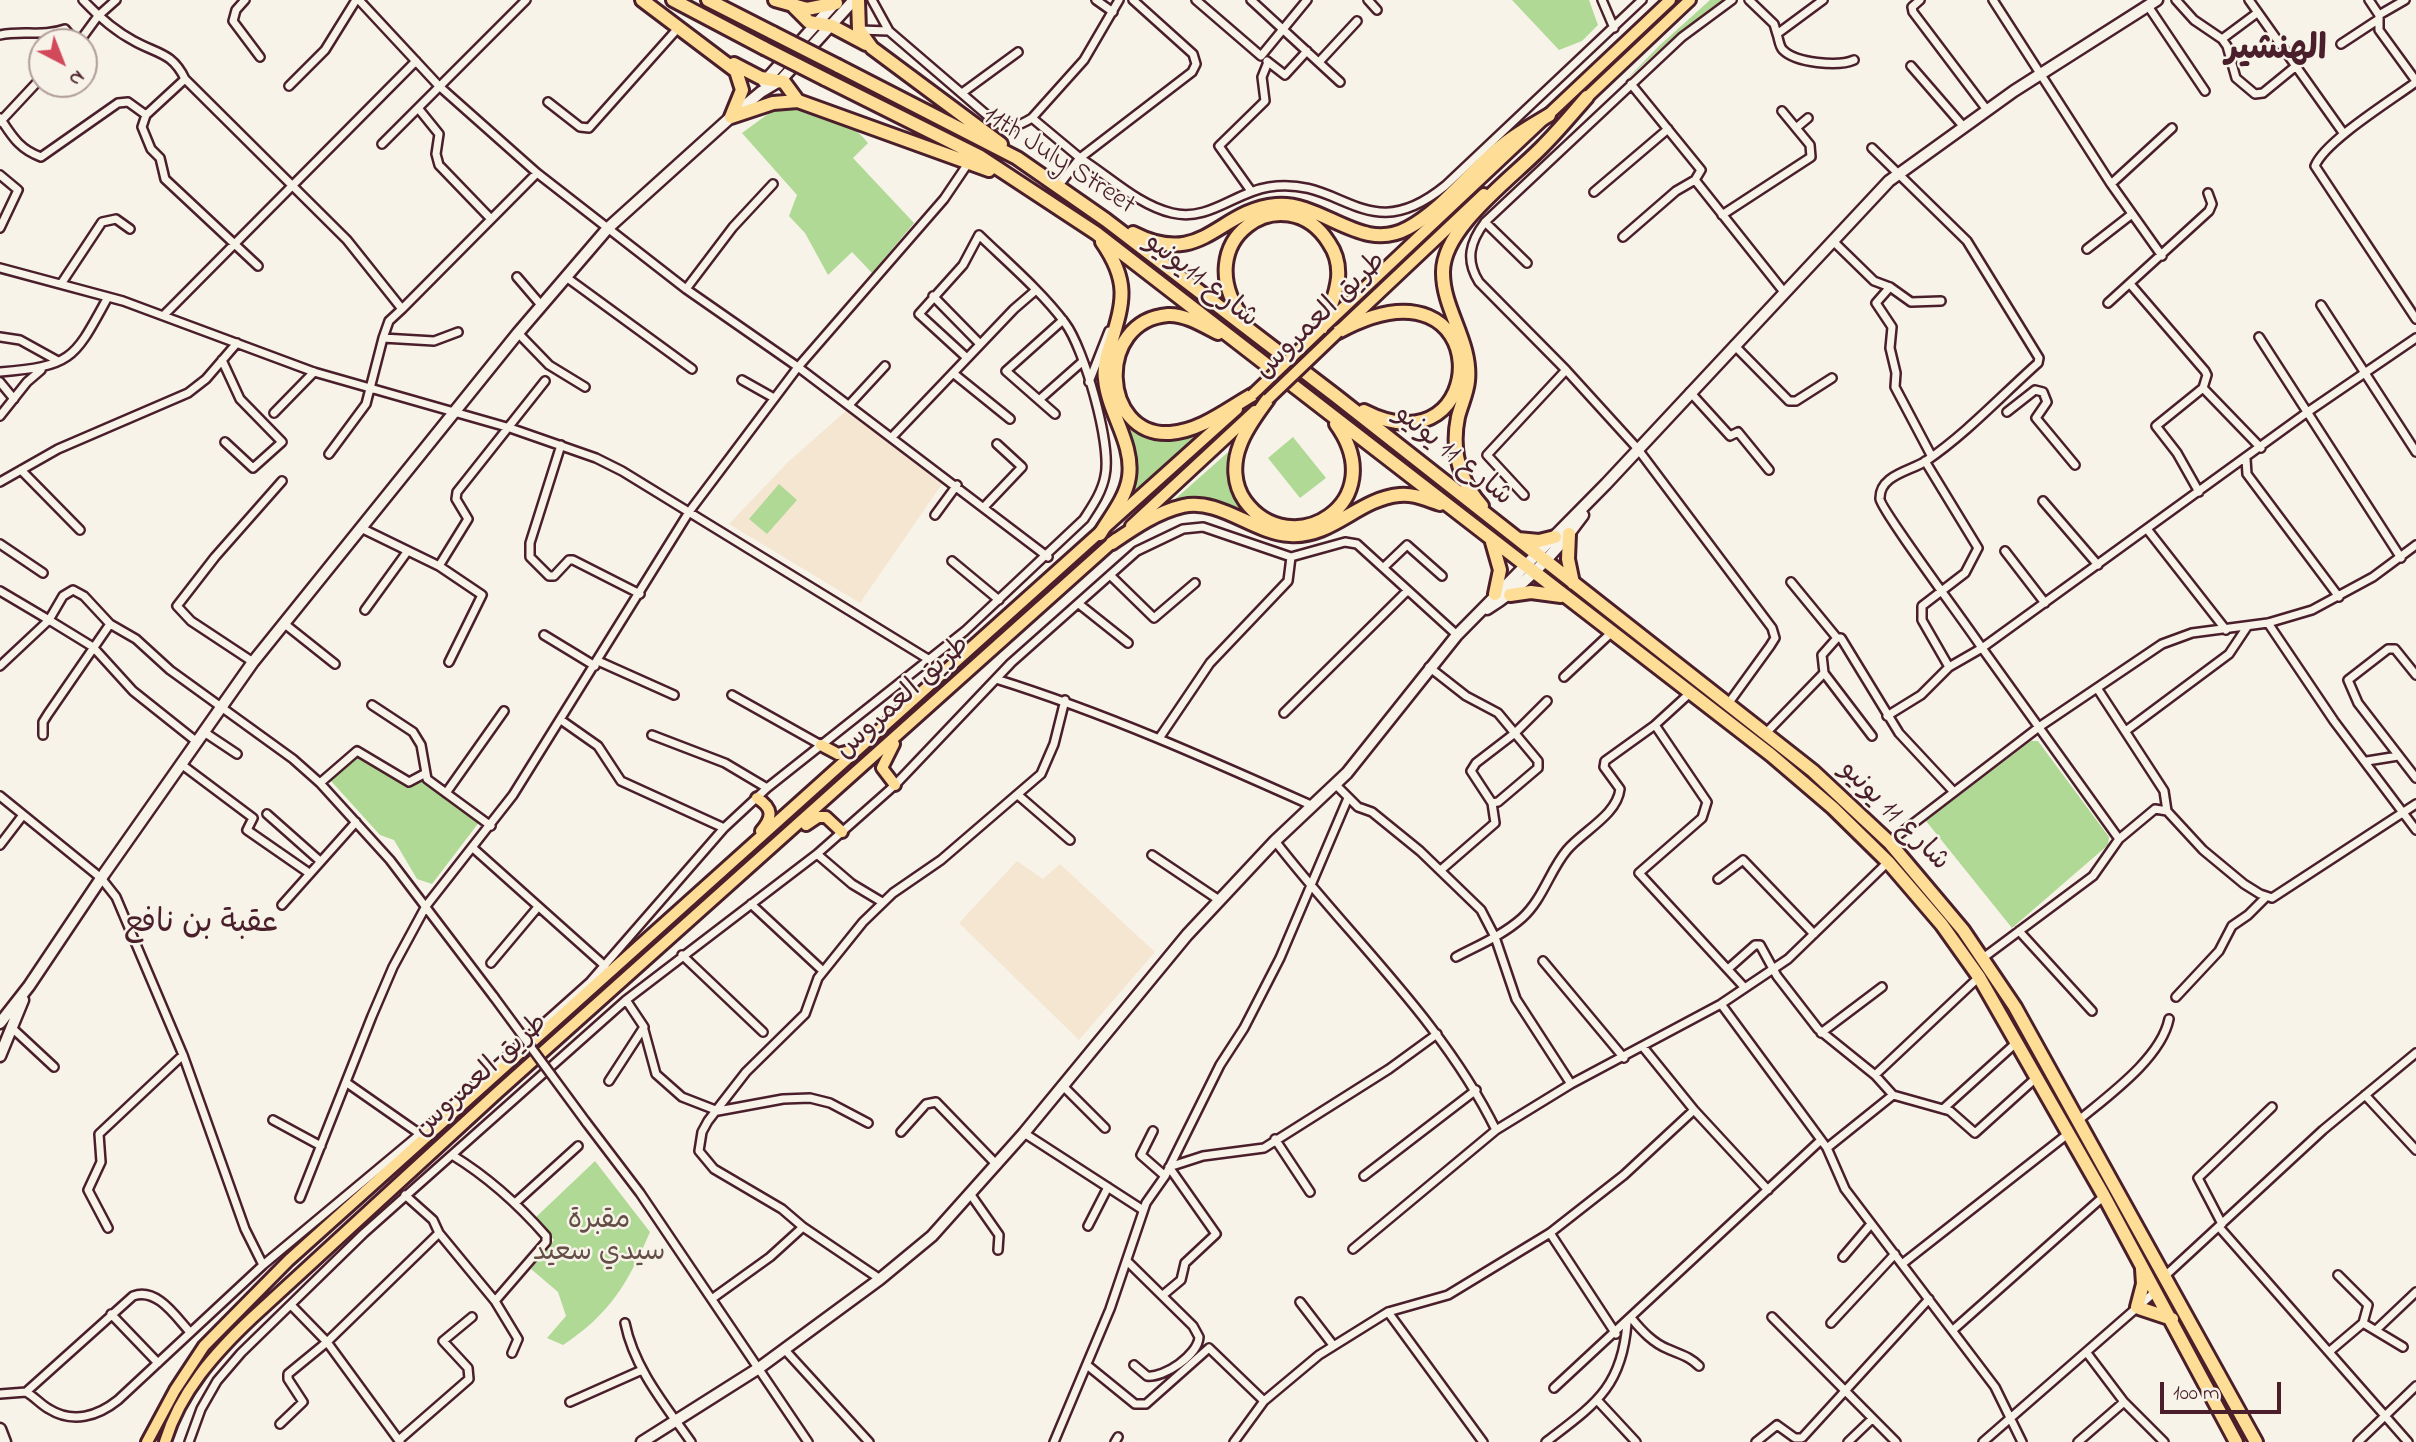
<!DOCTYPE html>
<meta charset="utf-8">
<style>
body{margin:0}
#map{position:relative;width:2416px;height:1442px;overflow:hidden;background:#f7f3e8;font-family:"Indie Flower",sans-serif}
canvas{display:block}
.north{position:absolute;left:28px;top:28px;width:70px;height:70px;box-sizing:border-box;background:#f7f3e8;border:2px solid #b29e9c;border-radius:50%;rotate:138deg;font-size:19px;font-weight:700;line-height:28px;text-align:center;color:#4a1f2b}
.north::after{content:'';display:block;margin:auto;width:24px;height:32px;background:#d1495b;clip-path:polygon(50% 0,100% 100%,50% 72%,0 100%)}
.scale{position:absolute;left:2160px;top:1382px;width:121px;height:32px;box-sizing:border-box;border:4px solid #4a1f2b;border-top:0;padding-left:9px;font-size:21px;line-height:24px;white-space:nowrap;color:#4a1f2b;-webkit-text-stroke:5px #f7f3e8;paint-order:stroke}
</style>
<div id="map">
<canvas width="2416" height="1442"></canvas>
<div class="north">N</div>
<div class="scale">100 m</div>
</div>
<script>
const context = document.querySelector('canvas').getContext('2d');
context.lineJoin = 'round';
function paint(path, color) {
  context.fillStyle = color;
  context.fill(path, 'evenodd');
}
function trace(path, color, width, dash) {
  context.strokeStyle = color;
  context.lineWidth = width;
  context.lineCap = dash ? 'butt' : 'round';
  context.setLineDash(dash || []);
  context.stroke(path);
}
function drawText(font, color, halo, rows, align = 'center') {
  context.font = font + ' "Indie Flower","Playpen Sans Arabic",sans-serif';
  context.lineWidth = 5;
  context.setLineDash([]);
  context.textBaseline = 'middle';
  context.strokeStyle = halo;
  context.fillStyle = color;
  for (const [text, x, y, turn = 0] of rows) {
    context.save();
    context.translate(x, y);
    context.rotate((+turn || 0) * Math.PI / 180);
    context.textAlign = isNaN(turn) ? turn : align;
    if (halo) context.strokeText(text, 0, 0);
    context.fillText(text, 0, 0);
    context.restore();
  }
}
paint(new Path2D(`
 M 847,410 L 942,484 L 860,603 L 729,524 L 788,462 Z
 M 1017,861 L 1043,879 L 1060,864 L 1155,952 L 1079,1040 L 959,923 Z`), '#f5e6d2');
paint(new Path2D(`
 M 1512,0 L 1589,0 L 1598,25 L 1582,41 L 1559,50 Z
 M 1710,0 L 1726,0 L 1677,34 L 1625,81 L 1660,45 Z
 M 779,106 C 811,110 848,117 868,143 L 853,158 L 914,223 L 872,273 L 852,252 L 828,275 L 805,233 L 789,216 L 797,195 L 742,133 Z
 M 1115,405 C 1142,437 1156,446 1199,435 L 1123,504 L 1134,480 Z
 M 1293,437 L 1326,478 L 1300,498 L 1268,458 Z
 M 1235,446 L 1230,469 L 1257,520 L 1223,509 L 1165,508 Z
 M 779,484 L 797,500 L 767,534 L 749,519 Z
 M 2031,741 L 2038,741 L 2109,837 L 2108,845 L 2012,928 L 1926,821 Z
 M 362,754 L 409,784 L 423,781 L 480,821 L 432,884 L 417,879 L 394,840 L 380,835 L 331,781 Z
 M 595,1161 L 650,1232 C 628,1283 610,1314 563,1345 L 547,1338 L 566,1316 L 558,1292 L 531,1269 L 554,1240 L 535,1218 Z`), '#b0d996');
const street = new Path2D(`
 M 83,0 C 98,16 115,31 134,41 C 157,54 172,52 185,79 L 347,240 L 402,309 L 389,321 L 383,338 L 366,404 L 329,454
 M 245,0 L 236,10 L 233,21 L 260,57
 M 359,0 L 439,86 L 537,173 L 686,289 L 798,367 L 1048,557
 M 872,0 L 889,31
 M 1096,0 L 1113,12
 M 1196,0 L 1261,56 L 1307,0
 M 1251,0 L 1340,82
 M 1368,0 L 1377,10
 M 1602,0 L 1614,28
 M 1749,0 L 1774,24 L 1777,34 L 1823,0
 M 1920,0 L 1912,7 L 1913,12 L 1987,110
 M 1993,0 L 2111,184 L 2162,256
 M 2176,0 L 2194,20 L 2222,39 L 2227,46 L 2236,78 L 2255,94 L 2263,93 L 2296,66
 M 2249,0 L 2344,134
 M 2369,0 L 2379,15 L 2379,30 L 2416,81
 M 2148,6 L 2205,91
 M 2379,15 L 2405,0
 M 859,30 L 889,31 L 995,122 C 1009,130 1019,126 1032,118 L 1080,158 L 1192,72 L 1196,64 L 1193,54 L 1133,0
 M 1777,34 C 1779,39 1779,46 1783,50 C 1796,63 1838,67 1854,60
 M 0,35 C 22,30 43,37 65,29 L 76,42
 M 2222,39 L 2257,13
 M 79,42 L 98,16 L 116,0
 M 2341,44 L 2379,19
 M 1267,61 L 1285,75 L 1307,51
 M 1319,62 L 1357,21
 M 1911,66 L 1963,126
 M 2416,82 C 2392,100 2325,141 2315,166 L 2416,319
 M 1631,84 L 1701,170 L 1695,180
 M 289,86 L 325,50 L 356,0
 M 962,93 L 1018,52
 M 548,102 L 580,127 L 589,128 L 679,27
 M 418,108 L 439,134 L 436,154 L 439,165 L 491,219
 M 146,115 L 142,127 L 151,149 L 160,158 L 165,179 L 258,266
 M 0,118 C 12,136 19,149 41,157 L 118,103 L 128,102 L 146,115 L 185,79
 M 1032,118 L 1084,60 L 1119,0
 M 0,122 L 42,77
 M 1796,128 L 1808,118
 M 382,144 L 526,0
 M 1872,148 L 1967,241 L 2039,358 L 2038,363 C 2002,395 1966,434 1926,461 C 1911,471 1879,475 1880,499 C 1881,510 1969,628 1982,648 L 2309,411 L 2416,338
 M 0,175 L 18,190 L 0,228
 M 2111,184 L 2172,128
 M 1059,185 L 1080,158 C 1109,176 1138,205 1172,213 C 1209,222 1235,192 1269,187 C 1343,175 1366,250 1445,186 L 1642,0
 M 1251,191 L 1219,146 L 1265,101 L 1262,77 L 1268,62
 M 1594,192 L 1668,129
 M 1722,215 L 1811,157 L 1810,145 L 1782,111
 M 1485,222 L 1527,263
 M 1623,237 L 1676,191 L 1695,180 L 1784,292
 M 1833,241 L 1874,281 L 1890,287 L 1911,302 L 1941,301
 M 2087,249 L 2132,214
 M 0,268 L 123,301 L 314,372 L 510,428 L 596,458 L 622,471 L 928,659
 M 517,277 L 541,305
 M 566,277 L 692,369
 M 61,284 L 102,222 L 116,219 L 130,229
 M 2131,285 L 2205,371 L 2207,375 L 2203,388 L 2261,448
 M 1890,287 L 1876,303 L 1892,327 L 1890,348 L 1896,373 L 1895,387 L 1932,457
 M 686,289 L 733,227 L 773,184
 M 933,296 L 980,344
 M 2108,303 L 2209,211 L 2212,204 L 2208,193
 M 2321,305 L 2416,452
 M 402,309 L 537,173
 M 164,315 L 416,61
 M 518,333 L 549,365 L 585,387
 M 0,337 L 20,340 L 58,361
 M 2259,337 L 2401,558
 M 383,338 L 434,341 L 458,332
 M 1734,345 L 1789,401 L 1796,401 L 1832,378
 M 222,360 L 240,399 L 282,442 L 253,468 L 225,442
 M 0,372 C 73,366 74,359 108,297
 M 953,373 L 1014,309 L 1036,290
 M 742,380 L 774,398
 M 0,382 L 14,399
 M 1089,382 L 1109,331
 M 1690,392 L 1730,436 L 1738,432 L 1769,470
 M 1039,400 L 1006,371 L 1063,320
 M 849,405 L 885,366
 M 2007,412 L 2035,390 L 2043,392 L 2047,402 L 2036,418 L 2075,465
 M 274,413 L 314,372
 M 1055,414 L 1039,400 L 1082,362
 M 0,416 L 27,382 L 41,370
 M 892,437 L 953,373 L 1010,419
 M 561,445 L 530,543 L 530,557 L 549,576 L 554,576 L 569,560 L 573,560 L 640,594
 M 2246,459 L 2247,474 L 2339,597
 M 1925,461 L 1978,548 L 1965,573 L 1922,606 L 1922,620 L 1949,667 L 1982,648 L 2119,839
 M 21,470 L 80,530
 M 0,482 L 58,449 L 188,393 L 206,379 L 237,343
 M 2199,492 L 2177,453 L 2156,426 L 2203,388
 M 1524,495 L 1487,455 L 1566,370
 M 2043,501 L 2098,565
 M 985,506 L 1022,467 L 997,444
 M 935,515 L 957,485
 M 361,528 L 439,566 L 482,595 L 449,662
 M 2147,529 L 2226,630
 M 0,544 L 43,573
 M 2005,551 L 2045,603
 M 952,561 L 999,600
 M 439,566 L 468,519 L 456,499 L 457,492 L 545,381
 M 1384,567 L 1407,545 L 1442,576
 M 1110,575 L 1154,618 L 1195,583
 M 1791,582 L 1837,638 L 1841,638 L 1899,733 L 1954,792
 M 0,591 L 49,620 L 0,666
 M 1079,604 L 1128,643
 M 365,610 L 407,552
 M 2268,623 L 2334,721 L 2416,830
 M 286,625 L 335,664
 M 544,635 L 595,666
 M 1837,638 L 1822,655 L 1824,673 L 1872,736
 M 598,661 L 674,695
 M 253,662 L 191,621 L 177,606 L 215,557 L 282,481
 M 1429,667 L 1466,696 L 1498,713 L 1538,761 L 1538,768 L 1498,802 L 1492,803 L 1471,771 L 1476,763 L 1515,733 L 1547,701
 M 2416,675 L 2395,649 L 2388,649 L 2348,680 L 2358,703 L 2416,778
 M 1564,677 L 1612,632
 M 996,679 C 1105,713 1208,759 1313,806
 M 2097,688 L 2164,791 L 2167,811
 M 732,695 L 821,745
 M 1728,704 L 1770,646 L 1775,638 L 1772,628 L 1637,448 L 1566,370 L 1479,282 C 1465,260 1470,242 1485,222 L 1682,37 L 1732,0
 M 372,705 L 413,732 L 421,745 L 427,779 L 491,826
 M 1284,713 L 1407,591
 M 1887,716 L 1921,695 L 1949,667
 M 561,720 L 598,746 L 621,781 L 724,828
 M 1655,725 L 1707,802 L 1702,818 L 1639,873 L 1744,987
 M 2127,730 L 2229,654 L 2247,627
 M 204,732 L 237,754
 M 1765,734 L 1824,673
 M 43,735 L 43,722 L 48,714 L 110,624
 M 652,735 L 725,763 L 767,788
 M 1160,737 L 1210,663 L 1288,581 L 1291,557
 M 197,742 L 133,691 L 93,647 L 49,620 L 63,596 L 73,590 L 84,596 L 110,624 L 136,639 L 170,670 L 293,759 L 320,783 L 390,860 L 494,997
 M 2367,761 L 2398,756
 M 181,764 L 253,818 L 247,830 L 309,873
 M 320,783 L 357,751 L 409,782 L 424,774
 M 1335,784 L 1358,807 L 1372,812 L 1420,851 L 1481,910 L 1495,937 L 1516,999 L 1571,1084
 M 446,793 L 504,711
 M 1018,795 L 1070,840
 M 0,796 L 101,878 L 116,897 L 183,1055 L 245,1229 L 263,1265
 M 267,814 L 320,861
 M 1275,841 C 1349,937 1442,1020 1496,1130
 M 1889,842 L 2039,727 L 2162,644 L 2192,633 L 2268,623 L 2312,610 L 2373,577 L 2416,545
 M 0,845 L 23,815
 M 473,848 L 605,966
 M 817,854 L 852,884 L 882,902
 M 1152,855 L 1219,900
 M 1442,869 L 1495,823 L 1492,803
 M 1718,879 L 1743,860 L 1814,934
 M 751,904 L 823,971
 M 282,905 L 356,822
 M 2019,931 L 2092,1011
 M 682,955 L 763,1032
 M 1456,957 C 1479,945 1503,935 1522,918 C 1543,899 1550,870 1567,850 C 1583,831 1617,815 1620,789 L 1604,767 L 1605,761 L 1655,725 L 1690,693
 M 1983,958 L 2093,876 L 2119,839 L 2155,809 L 2167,811 L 2203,850 L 2244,884 L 2260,894 L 2272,898 L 2416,804
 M 1543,961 L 1624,1058
 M 491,963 L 538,907
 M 1728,969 L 1755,945 L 1760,945 L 1777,976 L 1818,1029 L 1875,1075 L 1893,1095 L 1950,1111 L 1975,1133 L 2037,1077
 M 2176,997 L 2219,951 L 2232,926 L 2248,915 L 2266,897
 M 1721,1004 L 1827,1148 L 1845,1189 L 1995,1387 L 2022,1442
 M 11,1027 L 54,1067
 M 644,1030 L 656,1074 L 682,1097 L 718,1111 L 783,1099 L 810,1098 L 830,1103 L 868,1123
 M 1821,1033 L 1882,987
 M 1643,1047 L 1694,1110
 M 1875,1075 L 1979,977
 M 609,1081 L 644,1027 L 626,1000
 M 347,1083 L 420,1134
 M 1062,1085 L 1105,1128
 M 2365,1095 L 2416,1150
 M 1943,1109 L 2017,1042
 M 273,1120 L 321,1146
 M 2079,1120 C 2109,1095 2161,1058 2169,1019
 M 586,1122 L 640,1193 L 808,1442
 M 1153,1131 L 1141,1155 L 1165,1176
 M 901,1132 L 926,1104 L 936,1102 L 997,1165
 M 1024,1133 L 1143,1210
 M 1275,1139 L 1310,1192
 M 1827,1148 L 1893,1095
 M 1169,1167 L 1203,1156 L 1264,1148 L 1389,1069 L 1437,1034
 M 1364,1176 L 1476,1090
 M 405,1195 L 433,1220 L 439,1233
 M 971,1195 L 999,1235 L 998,1250
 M 300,1198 L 372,1016 L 393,967 L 426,906 L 513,795 L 689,512 L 798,367 L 944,199 L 969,162
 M 515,1203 L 578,1146
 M 2222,1224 L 2198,1178 L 2272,1107
 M 1088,1226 L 1108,1187
 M 2219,1227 L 2408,1442
 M 108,1228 L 88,1190 L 101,1162 L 99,1134 L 183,1055
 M 1550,1233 L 1616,1334
 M 1353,1249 L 1496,1130 L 1571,1084 L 1721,1004 L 1788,959 L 1888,862
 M 1843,1257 L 1871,1224
 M 1127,1261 L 1193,1326 L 1199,1337 C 1198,1355 1164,1378 1147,1376 L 1134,1365
 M 1902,1264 L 2069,1133
 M 2165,1276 L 2323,1130 L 2416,1053
 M 880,1279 L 803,1227 L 782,1209 L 714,1169 L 699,1151 L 702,1132 L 708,1121 L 746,1072 L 805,1014 L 818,978 L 863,922 L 893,893 L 941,860 L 1041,774 L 1054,744 L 1065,700
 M 1163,1295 L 1181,1280 L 1185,1263 L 1216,1234 L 1169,1167
 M 713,1298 L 770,1257 L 803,1227
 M 495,1301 L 518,1339 L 512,1353
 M 1300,1302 L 1333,1345
 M 291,1305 L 327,1342 L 400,1442
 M 1388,1312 L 1483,1442
 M 111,1314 L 158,1363
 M 1772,1317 L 1896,1442
 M 1632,1319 C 1642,1331 1653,1343 1668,1349 C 1681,1355 1689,1356 1699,1366
 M 625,1323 C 634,1368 665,1405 691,1442
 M 1831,1323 L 1895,1254
 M 2363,1323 L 2403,1347
 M 2377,1329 L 2416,1292
 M 1953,1330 L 2104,1196
 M 785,1350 L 869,1442
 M 2330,1351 L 2363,1323 L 2368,1305 L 2338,1275
 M 2087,1353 L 2124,1402
 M 1087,1365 L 1135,1404 L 1146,1404 L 1209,1348 L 1264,1401
 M 1554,1388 L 1821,1140
 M 26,1392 L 133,1296 C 157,1287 176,1317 189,1331
 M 0,1394 L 26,1392 C 35,1397 40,1404 49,1409 C 73,1424 98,1416 118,1400 L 263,1265 L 420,1134 L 590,982 L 724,828 L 767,788 L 965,631 L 1084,519 C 1093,505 1102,492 1105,476 C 1112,445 1084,348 1065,323 C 1041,291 1008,263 979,235 L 963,265 L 919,314 L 967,358
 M 1598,1401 L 1636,1442
 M 570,1402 L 642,1370
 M 280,1424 L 303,1402 L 288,1379 L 288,1374 L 327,1342 L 439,1233 L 495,1301 L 546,1242 L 546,1236 C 518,1204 488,1177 452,1155
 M 399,1440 L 469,1379 L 468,1368 L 443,1341 L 472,1317
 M 189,1442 L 201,1409 L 217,1381 L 241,1353 L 364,1233 L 626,1000 L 817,854 L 895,785 L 1011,663 L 1137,551 L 1183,529 L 1203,527 L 1291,557 L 1345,542 L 1357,544 L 1457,635
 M 1054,1442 L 1110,1309 L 1146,1203 L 1165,1176 L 1220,1065 L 1244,1028 L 1280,958 L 1348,798
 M 1115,1442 L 1118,1437
 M 1234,1442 L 1264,1401 L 1319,1355 L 1388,1312 L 1448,1295 L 1550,1233 L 1624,1175 L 1694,1110 L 1768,1190
 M 1546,1442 C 1594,1405 1622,1388 1627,1323
 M 1756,1442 L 1777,1425 L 1795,1438 L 1802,1438 L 1929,1299
 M 1848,1442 L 1872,1419
 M 1983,1442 L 2156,1291
 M 2078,1442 L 2124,1402 L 2164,1442
 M 2358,1442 L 2416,1386`);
const secondary = new Path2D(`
 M 764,82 L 836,2
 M 1487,609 C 1526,585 1557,551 1583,515
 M 0,1023 L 29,986 L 104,874 L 253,662 L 518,333 L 608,228 L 731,117 L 761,92 L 781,80 L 854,0
 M 0,1056 L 23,1000
 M 0,1429 L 5,1442
 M 642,1442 L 759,1368 L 880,1279 L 932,1236 L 1024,1133 L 1187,935 L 1275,841 L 1347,773 L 1457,635 L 1606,484 L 1889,181 L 2014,91 L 2157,0`);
const primary = new Path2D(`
 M 1582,102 L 1690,0
 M 1323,327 L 1670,0
 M 1340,330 L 1484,194
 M 1131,526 L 1255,411
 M 894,744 L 882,768 L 895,785
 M 821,745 L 838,754 L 853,750
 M 757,798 C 773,808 773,817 761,831
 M 806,825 L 818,817 L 826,817 L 842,832
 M 147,1442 L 175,1390 L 204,1346 L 289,1260 L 1237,409
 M 165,1442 C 180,1392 215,1353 252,1318 L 497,1093 L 1116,539`);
const highway = new Path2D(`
 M 642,0 L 736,71 L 742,90 L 731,117
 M 673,0 L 764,48
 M 708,0 L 773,33
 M 775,0 L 807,9 L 836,3
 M 858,0 L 859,30 L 872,48 L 1001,144
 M 794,7 L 809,22 L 832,26 L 866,44
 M 734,64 L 761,78 L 784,82 L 798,101
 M 838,66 L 1017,158 L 1106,220 L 1336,396 L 1813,771 L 1889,842 L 1963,930 L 2015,1007 L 2256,1442
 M 825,79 L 979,156 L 1096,233 L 1771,755 L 1833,808 L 1888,862 L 1942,925 L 1979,977 L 2104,1196 L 2236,1442
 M 731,117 L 773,103 L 798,101 L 989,170
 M 1133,233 C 1203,269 1218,210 1276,205 C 1323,201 1361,254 1408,228 C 1445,208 1471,169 1504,144 C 1518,133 1534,124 1549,115
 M 1245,321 C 1183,240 1286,174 1329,243 C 1336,253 1339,266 1338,278 C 1336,296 1328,313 1321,329
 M 1338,332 C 1500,244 1492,477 1364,411
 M 1218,333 C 1204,326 1185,314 1168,315 C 1095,321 1101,437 1170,433 C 1200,431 1226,410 1252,395
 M 1268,399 C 1258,413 1246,428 1240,445 C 1233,463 1233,484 1245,501 C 1291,564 1393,503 1336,424
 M 1482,506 C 1459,480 1451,451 1458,417 C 1461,405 1467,393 1468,381 C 1472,342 1443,310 1443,273 C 1442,227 1515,176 1544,145 C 1559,130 1573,113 1587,97
 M 1100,534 C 1110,517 1126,498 1129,477 C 1134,443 1108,413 1105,379 C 1103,367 1107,354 1111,343 C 1124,300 1129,281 1102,242
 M 1569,534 L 1568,559 L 1573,583
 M 1518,539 L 1539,541 L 1555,537
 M 1492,542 L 1500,570 L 1495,594
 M 1112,543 C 1134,528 1157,512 1183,506 C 1220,498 1253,533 1290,535 C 1332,538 1358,499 1399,495 C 1413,493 1427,500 1440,504
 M 1510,595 L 1531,592 L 1561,596
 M 2137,1307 L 2143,1284 L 2142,1269
 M 2139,1308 L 2172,1319`);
trace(street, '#4a1f2b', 12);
trace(secondary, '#4a1f2b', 15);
trace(primary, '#4a1f2b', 16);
trace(highway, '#4a1f2b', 18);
trace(street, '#f7f3e8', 7);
trace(secondary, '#f7f3e8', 10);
trace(primary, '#fedd96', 10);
trace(highway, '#fedd96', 12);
const streetBridge = new Path2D(`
 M 494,997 L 586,1122`);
const primaryBridge = new Path2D(`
 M 1252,395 L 1321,329
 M 1268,399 L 1338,332`);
const highwayBridge = new Path2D(`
 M 773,33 L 838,66
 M 764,48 L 825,79`);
trace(streetBridge, '#4a1f2b', 12, []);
trace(primaryBridge, '#4a1f2b', 16, []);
trace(highwayBridge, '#4a1f2b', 18, []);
trace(streetBridge, '#f7f3e8', 7);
trace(primaryBridge, '#fedd96', 10);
trace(highwayBridge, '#fedd96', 12);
drawText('28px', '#4a1f2b', '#f7f3e8', [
 ["11th July Street",1058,162,33],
 ["شارع 11يونيو",1200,282,38],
 ["طريق العمروس",1322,317,-44],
 ["شارع 11 يونيو",1452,457,39],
 ["طريق العمروس",904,699,-42],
 ["شارع 11 يونيو",1893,817,45],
 ["طريق العمروس",482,1077,-42]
]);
drawText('28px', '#644e46', '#f7f3e8', [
 ["مقبرة",599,1222],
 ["سيدي سعيد",599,1254]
]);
drawText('32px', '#4a1f2b', '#f7f3e8', [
 ["عقبة بن نافع",201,926]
]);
drawText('bold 35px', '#4a1f2b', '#f7f3e8', [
 ["الهنشير",2276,52]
]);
</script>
